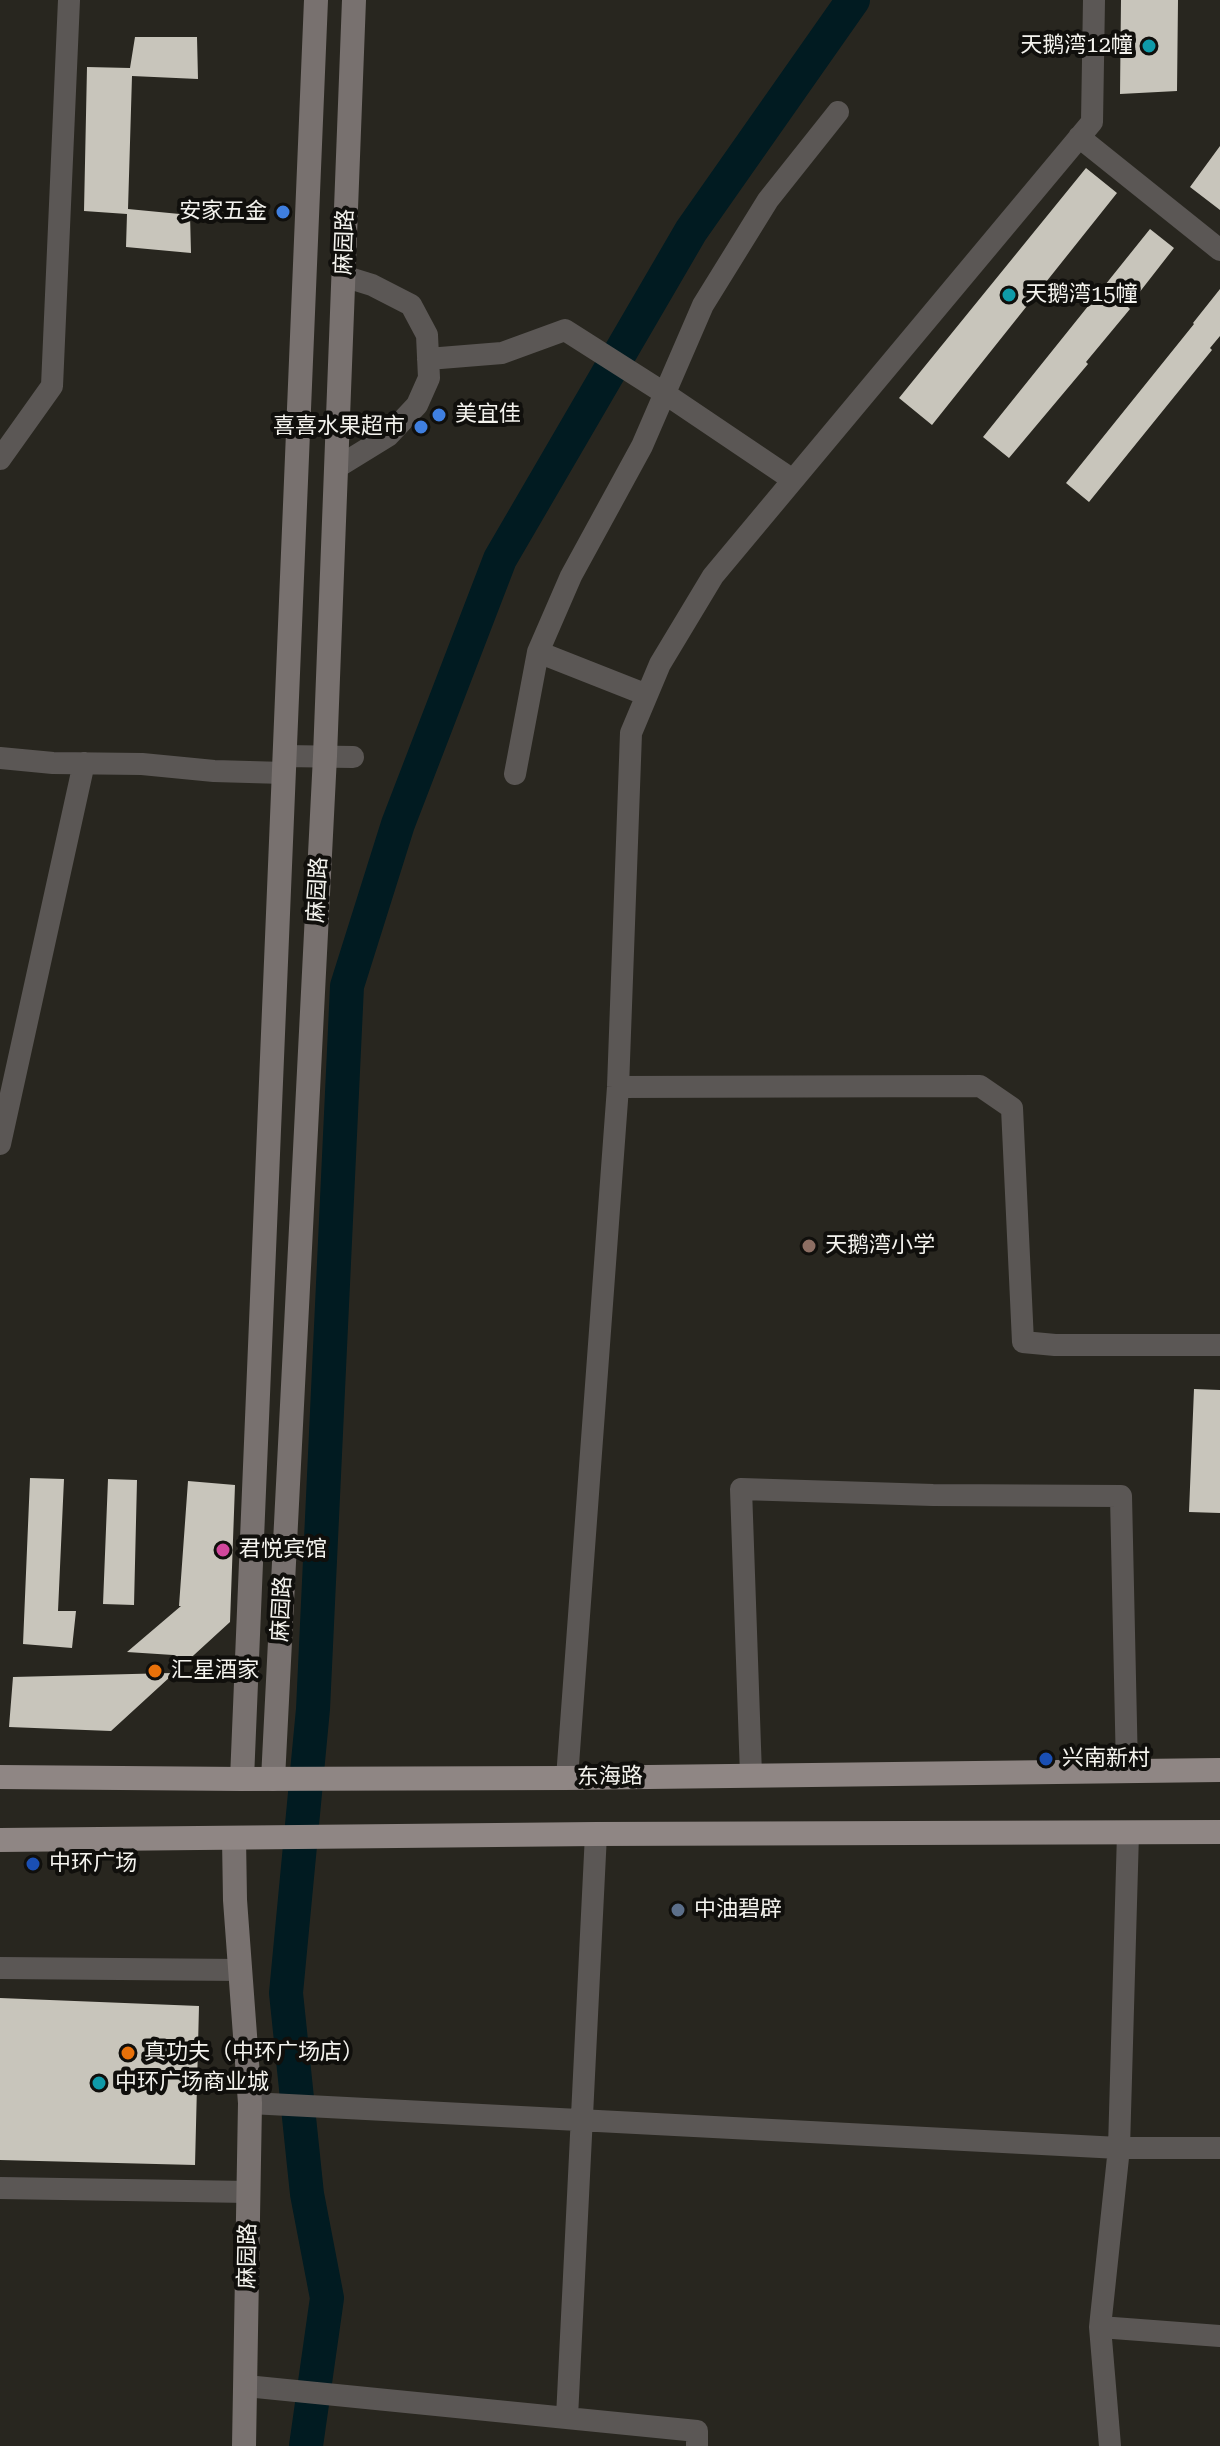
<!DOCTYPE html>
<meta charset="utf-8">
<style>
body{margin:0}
canvas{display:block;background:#28261f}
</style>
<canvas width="1220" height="2446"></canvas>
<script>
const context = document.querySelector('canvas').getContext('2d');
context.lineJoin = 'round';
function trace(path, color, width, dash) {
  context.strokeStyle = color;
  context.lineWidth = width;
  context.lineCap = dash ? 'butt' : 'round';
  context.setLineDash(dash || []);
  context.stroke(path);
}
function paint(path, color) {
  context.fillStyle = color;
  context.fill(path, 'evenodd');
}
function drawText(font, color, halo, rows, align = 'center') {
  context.font = font + ' "Roboto Serif","Noto Sans SC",serif';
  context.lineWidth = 8;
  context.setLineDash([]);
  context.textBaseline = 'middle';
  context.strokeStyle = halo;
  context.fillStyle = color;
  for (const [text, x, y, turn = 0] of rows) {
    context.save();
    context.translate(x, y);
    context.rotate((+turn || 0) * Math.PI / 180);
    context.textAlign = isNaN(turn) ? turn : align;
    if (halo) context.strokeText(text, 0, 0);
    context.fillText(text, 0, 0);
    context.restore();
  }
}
trace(new Path2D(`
 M 306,2446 L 327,2298 L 307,2194 L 286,1993 L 313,1709 L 347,986 L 398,824 L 500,559 L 691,231 L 853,0`), '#011b21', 34);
paint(new Path2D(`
 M 1121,0 L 1178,0 L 1177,91 L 1120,94 Z
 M 135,37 L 197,37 L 198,79 L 132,76 L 128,209 L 190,215 L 191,253 L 126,247 L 127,214 L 84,211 L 87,67 L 130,68 Z
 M 1220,146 L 1220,210 L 1190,187 Z
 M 1086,168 L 1117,193 L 932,425 L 899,398 Z
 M 1150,229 L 1174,248 L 1128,307 L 1130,309 L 1086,362 L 1088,364 L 1009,458 L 983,437 Z
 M 1220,289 L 1220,336 L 1210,348 L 1212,350 L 1089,502 L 1066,483 L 1194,324 L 1193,323 Z
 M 1194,1389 L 1220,1390 L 1220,1513 L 1189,1512 Z
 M 30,1478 L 64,1479 L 58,1611 L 76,1611 L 72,1648 L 23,1644 Z
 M 108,1479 L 137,1480 L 134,1605 L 103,1604 Z
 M 188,1481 L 235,1485 L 230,1622 L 111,1731 L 9,1727 L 13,1677 L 172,1673 L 173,1655 L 127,1652 L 181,1606 L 179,1606 Z
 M 0,1998 L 199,2006 L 195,2165 L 0,2160 Z`), '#c8c5bb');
trace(new Path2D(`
 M 1079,137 L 1220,250
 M 428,359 L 502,353 L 565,330 L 664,393 L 793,480
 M 0,459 L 52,386 L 69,0
 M 336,468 L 388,436 L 417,405 L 429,378 L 427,335 L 411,305 L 372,285 L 343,276
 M 538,652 L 647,695
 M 284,756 L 353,757
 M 0,758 L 53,763 L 142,764 L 214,771 L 284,773
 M 515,774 L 538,652 L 571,576 L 642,446 L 703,305 L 768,200 L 838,112
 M 618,1087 L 980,1086 L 1012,1108 L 1023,1342 L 1055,1345 L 1220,1345
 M 0,1144 L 84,763
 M 751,1775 L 741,1489 L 933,1495 L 1121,1496 L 1127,1770
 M 567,1778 L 618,1087 L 631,733 L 660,664 L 713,576 L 1092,122 L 1094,0
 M 0,1968 L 241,1970
 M 250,2103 L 1119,2148 L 1220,2148
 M 0,2188 L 249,2192
 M 1100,2327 L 1220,2336
 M 246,2386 L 697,2431 L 697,2446
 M 567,2417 L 596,1834
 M 1110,2446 L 1100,2327 L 1119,2148 L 1128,1833`), '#5b5755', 22);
trace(new Path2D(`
 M 242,1779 L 316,0
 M 273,1779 L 325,756 L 354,0
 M 234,1838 L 235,1900 L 250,2103 L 244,2446`), '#78716f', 24);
trace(new Path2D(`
 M 0,1777 L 242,1779 L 567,1778 L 1220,1770
 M 0,1840 L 596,1834 L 1220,1832`), '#8f8684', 24);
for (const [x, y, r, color] of [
 [1149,46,8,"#0f9aa8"],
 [283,212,8,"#3f7fe0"],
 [1009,295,8,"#0f9aa8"],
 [439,415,8,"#3f7fe0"],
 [421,427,8,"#3f7fe0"],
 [809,1246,8,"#8d6e63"],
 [223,1550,8,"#d1479c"],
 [155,1671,8,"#e8710a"],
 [1046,1759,8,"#1a4fb4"],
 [33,1864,8,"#1a4fb4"],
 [678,1910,8,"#5c6f8a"],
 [128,2053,8,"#e8710a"],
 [99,2083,8,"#0f9aa8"]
]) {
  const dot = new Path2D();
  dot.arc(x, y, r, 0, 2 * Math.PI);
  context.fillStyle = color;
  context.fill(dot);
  trace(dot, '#100f0c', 3);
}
drawText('22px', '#f4f3ee', '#100f0c', [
 ["天鹅湾12幢",1133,46,"right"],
 ["安家五金",267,212,"right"],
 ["天鹅湾15幢",1025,295],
 ["美宜佳",455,415],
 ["喜喜水果超市",405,427,"right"],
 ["天鹅湾小学",825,1246],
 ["君悦宾馆",239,1550],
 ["汇星酒家",171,1671],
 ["兴南新村",1062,1759],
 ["中环广场",49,1864],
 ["中油碧辟",694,1910],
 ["真功夫（中环广场店）",144,2053],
 ["中环广场商业城",115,2083]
], 'left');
drawText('22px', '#f4f3ee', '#100f0c', [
 ["麻园路",345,242,-88],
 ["麻园路",318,890,-87],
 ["麻园路",282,1609,-87],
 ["东海路",610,1777,-1],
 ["麻园路",248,2256,-89]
]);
</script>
